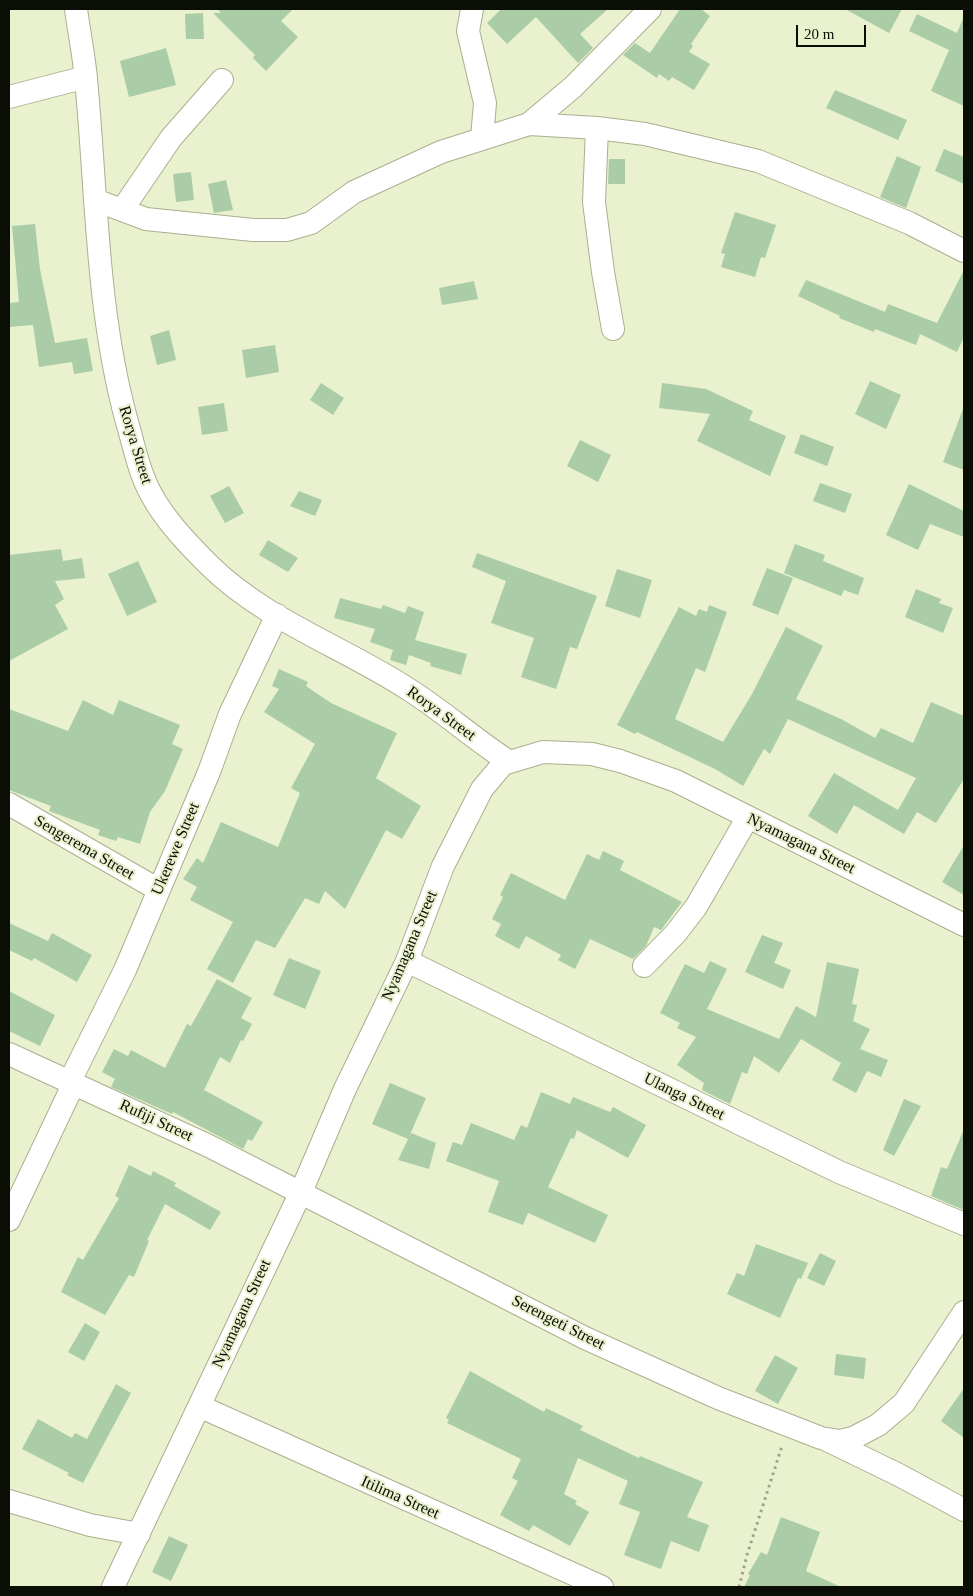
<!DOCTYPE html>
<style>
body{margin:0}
#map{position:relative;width:973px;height:1596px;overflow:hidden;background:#e9f1ce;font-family:"Times New Roman",serif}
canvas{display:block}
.frame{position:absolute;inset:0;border:10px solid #0b0e04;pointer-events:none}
.scale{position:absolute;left:796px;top:25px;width:70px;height:22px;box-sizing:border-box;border:2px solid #0b0e04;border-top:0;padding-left:6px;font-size:15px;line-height:18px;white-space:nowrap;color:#0b0e04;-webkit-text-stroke:4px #e9f1ce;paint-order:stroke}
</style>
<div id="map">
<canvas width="973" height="1596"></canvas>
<div class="frame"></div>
<div class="scale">20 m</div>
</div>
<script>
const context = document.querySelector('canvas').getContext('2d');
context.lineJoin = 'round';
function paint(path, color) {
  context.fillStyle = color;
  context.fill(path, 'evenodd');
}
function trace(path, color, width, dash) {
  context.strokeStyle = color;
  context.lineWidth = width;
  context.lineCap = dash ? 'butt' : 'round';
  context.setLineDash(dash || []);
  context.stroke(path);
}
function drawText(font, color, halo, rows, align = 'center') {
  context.font = font + ' "Times New Roman",serif';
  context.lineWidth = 4;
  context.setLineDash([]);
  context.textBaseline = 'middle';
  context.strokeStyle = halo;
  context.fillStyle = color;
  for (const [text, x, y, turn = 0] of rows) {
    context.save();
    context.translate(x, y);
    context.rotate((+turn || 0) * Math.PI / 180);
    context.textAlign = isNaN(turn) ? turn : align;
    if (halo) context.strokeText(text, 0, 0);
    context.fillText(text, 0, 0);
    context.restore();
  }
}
paint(new Path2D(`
 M 217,9 L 293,9 L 281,21 L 298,37 L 266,71 L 253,58 L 255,55 L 213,13 L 221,13 Z
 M 501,9 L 608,9 L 580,34 L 593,48 L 578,63 L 536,17 L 507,44 L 487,23 Z
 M 680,9 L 701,9 L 710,16 L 691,44 L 693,46 L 689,52 L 710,64 L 694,90 L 672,77 L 669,81 L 659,74 L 657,78 L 623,55 L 635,43 L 650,53 Z
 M 845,9 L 902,9 L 889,33 Z
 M 203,13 L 204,39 L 186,39 L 185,14 Z
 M 917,14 L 957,33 L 964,16 L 964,106 L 931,91 L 949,50 L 909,31 Z
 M 166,48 L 176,85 L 129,97 L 120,61 Z
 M 835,90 L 907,120 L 898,140 L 826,108 Z
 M 944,149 L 964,157 L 964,184 L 935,171 Z
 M 897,156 L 921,167 L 906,208 L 880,197 Z
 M 609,159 L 625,159 L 625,184 L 608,184 Z
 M 191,172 L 194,200 L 176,202 L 173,174 Z
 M 226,180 L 233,210 L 214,213 L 208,184 Z
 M 735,212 L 776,225 L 765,258 L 761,257 L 755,277 L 721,267 L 725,254 L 721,253 Z
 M 35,224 L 40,269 L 55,343 L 87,338 L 93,371 L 74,374 L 72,362 L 39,367 L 33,325 L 9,327 L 9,303 L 19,302 L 12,226 Z
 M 964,270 L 964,337 L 957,352 L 920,334 L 916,345 L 875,329 L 874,332 L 839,318 L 840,316 L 798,296 L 806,280 L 885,312 L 888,304 L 937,323 Z
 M 474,281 L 478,299 L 442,305 L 439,288 Z
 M 169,330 L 176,360 L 157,365 L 150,336 Z
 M 275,345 L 279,372 L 246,378 L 242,350 Z
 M 870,381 L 901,395 L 886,429 L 855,414 Z
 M 321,383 L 344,398 L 333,415 L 310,400 Z
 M 662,383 L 706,389 L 753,411 L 749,420 L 786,436 L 770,476 L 697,441 L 710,414 L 659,408 Z
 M 224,403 L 228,431 L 202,435 L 198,407 Z
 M 963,409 L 964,410 L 964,470 L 943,462 Z
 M 801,434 L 834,447 L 827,466 L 794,453 Z
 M 580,440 L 611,455 L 598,482 L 567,466 Z
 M 820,483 L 852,494 L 845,513 L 813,501 Z
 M 909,484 L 964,511 L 964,537 L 930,524 L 918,550 L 886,535 Z
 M 229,486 L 244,513 L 225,523 L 210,496 Z
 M 299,491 L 322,500 L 315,516 L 290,506 Z
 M 268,540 L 298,558 L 288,572 L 259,555 Z
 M 795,544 L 825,555 L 823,561 L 864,578 L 858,595 L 844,590 L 841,596 L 784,573 Z
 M 61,549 L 63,561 L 82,558 L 85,578 L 55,581 L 64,599 L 55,605 L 68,629 L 9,661 L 9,555 Z
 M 477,553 L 597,596 L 577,649 L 570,647 L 556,689 L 521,677 L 534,638 L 491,623 L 506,581 L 472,567 Z
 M 138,561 L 157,602 L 127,616 L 108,574 Z
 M 767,568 L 793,578 L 778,615 L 752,605 Z
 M 617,569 L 652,580 L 640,618 L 605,606 Z
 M 916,589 L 941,599 L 939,603 L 953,608 L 943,633 L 905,617 Z
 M 340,598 L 381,609 L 383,605 L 405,613 L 408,606 L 424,612 L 415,640 L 467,654 L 461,675 L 430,666 L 431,663 L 409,655 L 406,665 L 390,660 L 393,650 L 370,642 L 375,629 L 334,618 Z
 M 709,605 L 727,612 L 705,672 L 696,668 L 675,719 L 723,742 L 752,694 L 786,627 L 823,646 L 796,699 L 841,719 L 875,738 L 881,728 L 913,743 L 931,702 L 964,716 L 964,779 L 936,823 L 917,812 L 904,834 L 854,805 L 837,834 L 808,816 L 834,773 L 898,810 L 916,778 L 788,719 L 770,754 L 764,749 L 743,786 L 715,769 L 637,732 L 635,734 L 617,725 L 679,607 L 696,616 L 699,609 L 707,612 Z
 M 279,669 L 308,682 L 306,686 L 331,703 L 397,733 L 376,778 L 421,806 L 402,839 L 386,830 L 345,909 L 325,891 L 319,904 L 305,898 L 275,948 L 256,940 L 233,983 L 207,969 L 233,922 L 190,900 L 197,887 L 183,879 L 197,858 L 203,863 L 221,822 L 278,847 L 300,793 L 291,788 L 315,744 L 264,712 L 279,689 L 272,686 Z
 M 83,700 L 113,715 L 119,700 L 180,725 L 172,744 L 183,749 L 165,791 L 150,812 L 140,844 L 118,837 L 116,841 L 98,835 L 100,830 L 49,811 L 51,806 L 9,790 L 9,709 L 68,731 Z
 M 964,845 L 964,895 L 942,882 Z
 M 603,851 L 624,861 L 620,870 L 682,902 L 661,930 L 654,927 L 646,946 L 633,959 L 590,939 L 575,969 L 558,960 L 561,955 L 526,936 L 519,949 L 495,936 L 501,924 L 492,919 L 503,897 L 500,895 L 511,873 L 565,900 L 587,854 L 599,860 Z
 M 9,923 L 48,941 L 52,933 L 92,955 L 77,982 L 34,958 L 32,961 L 9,950 Z
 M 762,935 L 783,943 L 774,963 L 791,970 L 783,989 L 745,972 Z
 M 289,958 L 321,971 L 305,1009 L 273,995 Z
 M 710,961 L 727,969 L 707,1009 L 779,1039 L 796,1006 L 816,1017 L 827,962 L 859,969 L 852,1004 L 857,1005 L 853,1021 L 870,1029 L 860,1049 L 888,1060 L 881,1077 L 867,1071 L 856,1093 L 832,1080 L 841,1063 L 801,1039 L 779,1073 L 754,1056 L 747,1074 L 742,1072 L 730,1104 L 702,1090 L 704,1083 L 677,1065 L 696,1037 L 677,1028 L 680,1023 L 660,1013 L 685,964 L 704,973 Z
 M 217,979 L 252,998 L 241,1018 L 252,1024 L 243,1041 L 241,1040 L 230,1063 L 220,1057 L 204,1090 L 263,1122 L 252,1141 L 248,1139 L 243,1149 L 173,1112 L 172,1114 L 111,1087 L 115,1079 L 102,1072 L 114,1049 L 128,1056 L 131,1050 L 165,1068 L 187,1024 L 191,1026 Z
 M 9,991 L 55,1015 L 40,1046 L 9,1031 Z
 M 390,1083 L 426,1098 L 408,1139 L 372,1124 Z
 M 541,1092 L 570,1104 L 573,1097 L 610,1112 L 613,1107 L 646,1125 L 628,1158 L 577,1130 L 574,1139 L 571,1138 L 548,1187 L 608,1215 L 595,1243 L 528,1213 L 523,1225 L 488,1212 L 499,1181 L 446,1161 L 453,1142 L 462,1145 L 471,1123 L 514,1140 L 521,1125 L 527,1128 Z
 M 904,1099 L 921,1106 L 894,1156 L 883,1150 Z
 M 964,1129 L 964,1210 L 931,1196 L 941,1167 L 947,1169 Z
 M 411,1133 L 436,1143 L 429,1169 L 398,1160 Z
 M 129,1165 L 151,1176 L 153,1171 L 176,1183 L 174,1186 L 221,1212 L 210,1230 L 165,1204 L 147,1240 L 149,1241 L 134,1277 L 129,1275 L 105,1315 L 61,1292 L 78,1257 L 83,1260 L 119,1198 L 115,1196 Z
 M 756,1244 L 808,1263 L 801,1279 L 798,1278 L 780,1318 L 727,1294 L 737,1273 L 744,1276 Z
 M 820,1253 L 836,1261 L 824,1286 L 807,1278 Z
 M 85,1323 L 100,1332 L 84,1361 L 68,1352 Z
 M 836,1354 L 866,1358 L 864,1379 L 834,1375 Z
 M 775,1355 L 798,1368 L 778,1404 L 755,1391 Z
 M 470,1371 L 544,1412 L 546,1408 L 583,1426 L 580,1430 L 639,1458 L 640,1456 L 703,1482 L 687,1517 L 709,1525 L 699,1552 L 671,1541 L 661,1569 L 624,1555 L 640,1512 L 619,1504 L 628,1481 L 578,1458 L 564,1494 L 577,1501 L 575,1504 L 589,1512 L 570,1546 L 533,1525 L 529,1531 L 500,1515 L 518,1481 L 512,1478 L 521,1459 L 447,1423 L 449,1420 L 446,1418 Z
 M 116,1384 L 131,1393 L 83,1483 L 67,1475 L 69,1473 L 22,1449 L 38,1419 L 72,1438 L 75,1433 L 87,1439 Z
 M 964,1388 L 964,1438 L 941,1421 Z
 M 781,1517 L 820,1532 L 806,1571 L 841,1587 L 744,1587 L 750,1575 L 748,1574 L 761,1552 L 767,1555 Z
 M 169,1536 L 188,1545 L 171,1581 L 152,1572 Z`), '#aacda7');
const minor = new Path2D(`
 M 76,9 C 79,32 84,56 86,79 C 97,194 96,310 127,422 C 134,446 139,472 151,494 C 165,520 187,543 208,564 C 264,620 342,646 408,689 C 443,711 474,739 508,761
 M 472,9 L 468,31 L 485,103 L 482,138
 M 9,97 L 86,77
 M 529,124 L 573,87 L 650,9
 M 597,128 L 594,202 L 603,272 L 613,329
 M 95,200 L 146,219 L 253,230 L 287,230 L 311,223 L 354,192 L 441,152 L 529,124 L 597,128 L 645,134 L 758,161 L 909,223 L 964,251
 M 122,210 L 171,138 L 222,80
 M 9,804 L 159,890
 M 407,961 L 839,1172 L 964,1224
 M 644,966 L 676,933 L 696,907 L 748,817
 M 9,1054 L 209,1146 L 585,1338 L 718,1398 L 821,1438 L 840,1441 L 853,1438 L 878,1425 L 904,1403 L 964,1312
 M 70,1081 L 125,970 L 209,772 L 230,714 L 277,615
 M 9,1220 L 74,1083
 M 199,1406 L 602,1587
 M 827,1440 L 899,1475 L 964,1510
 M 9,1501 L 90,1525 L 139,1534
 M 113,1587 L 301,1192 L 345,1089 L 407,961 L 443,866 L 482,789 L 503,764 L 543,752 L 592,754 L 620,761 L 676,781 L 964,925`);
trace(minor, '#a9b08f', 24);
trace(new Path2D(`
 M 739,1587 L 747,1555 L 782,1446`), '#9ca388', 3, [2.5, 4]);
trace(minor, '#fff', 22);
drawText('16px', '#0b0e04', '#e9f1ce', [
 ["Rorya Street",135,445,73],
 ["Rorya Street",441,714,36],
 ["Nyamagana Street",801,844,26],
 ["Sengerema Street",84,848,30],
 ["Ukerewe Street",176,849,-67],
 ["Nyamagana Street",410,946,-67],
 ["Ulanga Street",684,1097,26],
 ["Rufiji Street",156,1121,25],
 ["Nyamagana Street",242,1314,-65],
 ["Serengeti Street",558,1323,27],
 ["Itilima Street",400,1498,24]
]);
</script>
